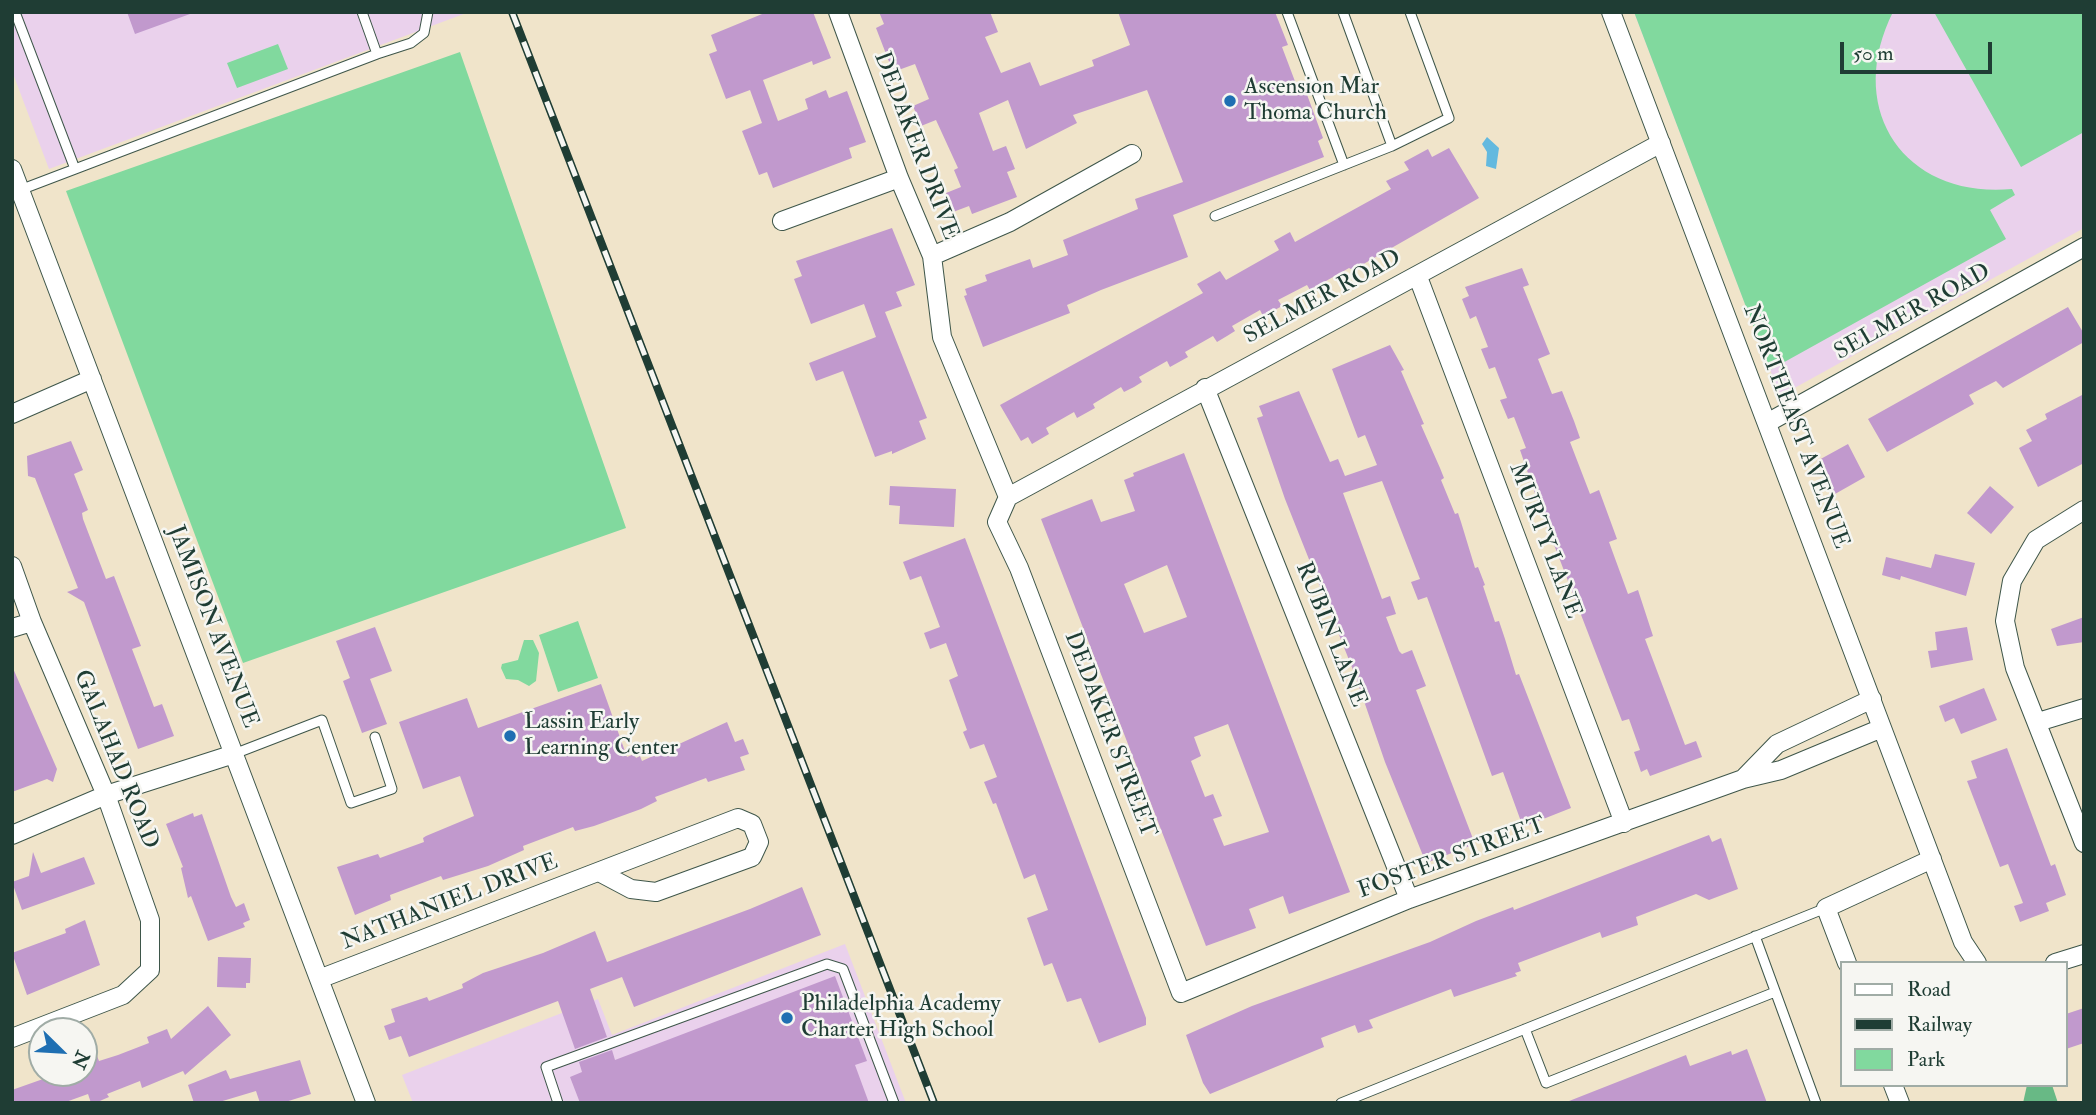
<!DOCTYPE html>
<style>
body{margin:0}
#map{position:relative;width:2096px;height:1115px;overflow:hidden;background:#f0e4ca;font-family:"IM FELL Double Pica",serif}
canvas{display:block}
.frame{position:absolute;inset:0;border:14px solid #1f3d34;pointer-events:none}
.legend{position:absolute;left:1840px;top:961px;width:228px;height:126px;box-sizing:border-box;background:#f6f6f2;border:2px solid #a0aca6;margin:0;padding:9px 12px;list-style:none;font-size:21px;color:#1f3d34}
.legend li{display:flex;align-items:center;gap:14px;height:35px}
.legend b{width:35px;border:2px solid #a0aca6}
.north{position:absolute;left:28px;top:1017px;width:70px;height:70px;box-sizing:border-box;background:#f6f6f2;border:2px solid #a0aca6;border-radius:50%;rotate:114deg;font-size:19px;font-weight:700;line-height:28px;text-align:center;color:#1f3d34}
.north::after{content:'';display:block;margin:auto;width:24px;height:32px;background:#1f6fb2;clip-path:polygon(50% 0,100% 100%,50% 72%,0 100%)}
.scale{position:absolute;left:1840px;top:42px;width:152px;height:32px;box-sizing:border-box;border:4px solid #1f3d34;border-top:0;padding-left:9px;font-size:21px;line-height:24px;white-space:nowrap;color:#1f3d34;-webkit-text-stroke:5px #f6f6f2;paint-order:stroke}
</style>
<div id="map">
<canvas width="2096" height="1115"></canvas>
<div class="frame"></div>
<ul class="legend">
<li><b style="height:9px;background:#fff"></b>Road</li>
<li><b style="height:9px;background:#1f3d34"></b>Railway</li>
<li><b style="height:19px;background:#81d99e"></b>Park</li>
</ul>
<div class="north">N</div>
<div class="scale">50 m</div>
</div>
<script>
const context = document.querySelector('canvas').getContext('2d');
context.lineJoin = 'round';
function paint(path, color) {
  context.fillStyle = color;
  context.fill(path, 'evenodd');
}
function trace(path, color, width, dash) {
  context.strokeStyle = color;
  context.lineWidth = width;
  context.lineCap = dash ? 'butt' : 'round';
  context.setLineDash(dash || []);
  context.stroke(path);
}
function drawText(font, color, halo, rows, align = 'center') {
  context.font = font + ' "IM FELL Double Pica",serif';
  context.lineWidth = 5;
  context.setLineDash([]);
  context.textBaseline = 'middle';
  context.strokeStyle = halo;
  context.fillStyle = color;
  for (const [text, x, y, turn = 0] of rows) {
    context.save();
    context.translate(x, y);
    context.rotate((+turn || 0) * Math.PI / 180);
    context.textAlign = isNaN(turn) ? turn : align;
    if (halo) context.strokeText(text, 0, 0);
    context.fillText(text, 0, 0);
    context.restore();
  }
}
paint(new Path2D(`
 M 12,12 L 469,12 L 49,169 L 12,71 Z
 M 1634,12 L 2084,12 L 2084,228 L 1780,396 Z
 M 845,944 L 906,1103 L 413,1103 L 402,1075 L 598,999 L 612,1035 Z`), '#ead1ec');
paint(new Path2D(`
 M 1634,12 L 1893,12 C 1844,109 1904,199 2012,189 L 2015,195 L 1990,210 L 2006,239 L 1770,370 Z
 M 1934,12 L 2084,12 L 2084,132 L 2021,167 Z
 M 278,44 L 288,69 L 237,88 L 227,63 Z
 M 460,52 L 626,528 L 243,663 L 66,191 Z
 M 578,621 L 598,678 L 558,692 L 539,635 Z
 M 524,640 L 533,640 L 539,653 L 536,681 L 529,686 L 518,680 L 506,679 L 501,668 L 502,664 L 518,660 Z`), '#81d99e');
paint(new Path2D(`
 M 2027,1085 L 2052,1085 L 2058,1103 L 2023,1103 Z`), '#68b985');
paint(new Path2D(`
 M 1487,137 L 1499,148 L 1496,169 L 1486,166 L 1487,152 L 1482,144 Z`), '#63b9df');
paint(new Path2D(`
 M 127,12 L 190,12 L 190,14 L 135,34 Z
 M 767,12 L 813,12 L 831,58 L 813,65 L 812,61 L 763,80 L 778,121 L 808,109 L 805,99 L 826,90 L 829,98 L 847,91 L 866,142 L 849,148 L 852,158 L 773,188 L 767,172 L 759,175 L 742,131 L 762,123 L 750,90 L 726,99 L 709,54 L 717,51 L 711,35 Z
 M 879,12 L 990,12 L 998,32 L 985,37 L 1001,73 L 1030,62 L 1040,86 L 1094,66 L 1092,60 L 1130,45 L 1118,12 L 1275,12 L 1288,45 L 1282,47 L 1296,84 L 1302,81 L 1323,138 L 1318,141 L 1324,157 L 1173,215 L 1188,257 L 1101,290 L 1067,305 L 1070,313 L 983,347 L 964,296 L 967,295 L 965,289 L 987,281 L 985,275 L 1030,259 L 1033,268 L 1068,255 L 1063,240 L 1138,209 L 1135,199 L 1183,182 L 1147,90 L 1073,115 L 1077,123 L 1026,149 L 1008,100 L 979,113 L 993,151 L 1006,146 L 1015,169 L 1007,172 L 1017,197 L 972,214 L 969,206 L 953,212 L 946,193 L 961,187 L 954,170 L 958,168 L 936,120 L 921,126 L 913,106 L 929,99 L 915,64 L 893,72 L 876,28 L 884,24 Z
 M 1449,148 L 1479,198 L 1353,270 L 1349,268 L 1310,290 L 1307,285 L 1278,300 L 1282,306 L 1273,311 L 1263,316 L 1260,310 L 1232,326 L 1235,331 L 1227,336 L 1217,342 L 1213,336 L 1185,352 L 1188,357 L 1170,367 L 1167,361 L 1139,377 L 1142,382 L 1134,387 L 1124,392 L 1121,387 L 1093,404 L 1095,408 L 1077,418 L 1074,412 L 1046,428 L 1049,434 L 1032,444 L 1028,437 L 1021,441 L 1000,405 L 1203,293 L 1197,284 L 1220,271 L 1226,280 L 1279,250 L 1274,241 L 1290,232 L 1295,242 L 1391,189 L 1386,181 L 1409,170 L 1404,162 L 1428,149 L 1432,157 Z
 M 892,228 L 915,285 L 896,292 L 902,306 L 885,312 L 927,418 L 919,421 L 926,439 L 892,454 L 892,451 L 875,457 L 843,371 L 816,381 L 809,363 L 876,337 L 864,304 L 811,324 L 794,279 L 802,276 L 796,261 Z
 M 1522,268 L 1529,285 L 1523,287 L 1550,354 L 1538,359 L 1552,394 L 1562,391 L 1574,421 L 1580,438 L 1570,442 L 1590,494 L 1599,490 L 1617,539 L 1609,542 L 1628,594 L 1638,590 L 1653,636 L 1645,639 L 1685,745 L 1696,741 L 1702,757 L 1650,776 L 1647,769 L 1641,772 L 1634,752 L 1640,750 L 1629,719 L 1622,721 L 1541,511 L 1520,450 L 1526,448 L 1514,417 L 1508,419 L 1500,400 L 1507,398 L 1495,367 L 1489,369 L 1481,349 L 1488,347 L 1476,316 L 1470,319 L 1462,299 L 1469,296 L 1465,287 Z
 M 2068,307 L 2084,334 L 2084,342 L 2003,388 L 1996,381 L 1969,395 L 1974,404 L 1887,452 L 1868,419 Z
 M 1390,345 L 1404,370 L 1401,371 L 1424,424 L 1421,425 L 1440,468 L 1444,478 L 1441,480 L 1455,514 L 1458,513 L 1461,522 L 1475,568 L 1478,567 L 1485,585 L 1483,586 L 1495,622 L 1499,621 L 1505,639 L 1516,675 L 1519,674 L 1571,808 L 1523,827 L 1503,772 L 1492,776 L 1427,597 L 1418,600 L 1411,582 L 1420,579 L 1382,481 L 1343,493 L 1382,599 L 1390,596 L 1396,614 L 1386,617 L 1399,651 L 1402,654 L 1412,650 L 1426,686 L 1416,690 L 1475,844 L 1426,863 L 1385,762 L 1355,675 L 1285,499 L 1257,418 L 1263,416 L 1259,406 L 1299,391 L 1330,462 L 1338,459 L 1345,476 L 1377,465 L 1365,435 L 1358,438 L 1332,369 Z
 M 2084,394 L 2084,463 L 2038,487 L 2019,448 L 2032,441 L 2026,430 L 2047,419 L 2045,414 Z
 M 71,441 L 83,470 L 74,474 L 88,510 L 82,513 L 83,519 L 106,579 L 114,576 L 124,602 L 141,646 L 132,649 L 154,707 L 162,704 L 174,736 L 138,749 L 84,602 L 67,592 L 78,588 L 35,478 L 28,476 L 27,456 Z
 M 1848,444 L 1865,477 L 1835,494 L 1817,461 Z
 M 1184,453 L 1350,892 L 1289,914 L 1283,896 L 1249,909 L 1256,928 L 1206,946 L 1041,519 L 1092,499 L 1101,522 L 1135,511 L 1124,480 L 1134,476 L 1133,473 ZM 1167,565 L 1187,617 L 1144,633 L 1124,584 ZM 1228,724 L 1269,832 L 1224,846 L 1213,819 L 1222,816 L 1213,794 L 1205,797 L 1191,761 L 1201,756 L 1194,737 Z
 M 890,486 L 956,489 L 954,527 L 899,524 L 900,506 L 889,505 Z
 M 1990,486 L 2014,507 L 1991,534 L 1967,513 Z
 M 965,538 L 1146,1018 L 1146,1025 L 1099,1043 L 1081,998 L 1067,1002 L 1052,963 L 1044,966 L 1027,918 L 1048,910 L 1035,874 L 1024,879 L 996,803 L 993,804 L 984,782 L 997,777 L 984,744 L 970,749 L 963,732 L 967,730 L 949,680 L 958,676 L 946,643 L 930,649 L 924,633 L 940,627 L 921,576 L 910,580 L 903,562 Z
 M 1935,554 L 1975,563 L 1966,596 L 1901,576 L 1900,580 L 1882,575 L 1886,557 L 1931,568 Z
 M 2084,617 L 2084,642 L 2057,646 L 2051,629 Z
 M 375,627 L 392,671 L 370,679 L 387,724 L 362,733 L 343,681 L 350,678 L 336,641 Z
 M 1967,627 L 1973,660 L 1931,668 L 1928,651 L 1937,650 L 1935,632 Z
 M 12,666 L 57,769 L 53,782 L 47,779 L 12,792 Z
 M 601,684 L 627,757 L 634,754 L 636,758 L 640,756 L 642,761 L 727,722 L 735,742 L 743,739 L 749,754 L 740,757 L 745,770 L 708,782 L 706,778 L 655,797 L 657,801 L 641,809 L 594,826 L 575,831 L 573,827 L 523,846 L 524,850 L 488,866 L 443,880 L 441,876 L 390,895 L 391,900 L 355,915 L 337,867 L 378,854 L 380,858 L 424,842 L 423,838 L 426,836 L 474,816 L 460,776 L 423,789 L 399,722 L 467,698 L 478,728 Z
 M 1984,688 L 1997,720 L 1961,734 L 1954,718 L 1945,722 L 1939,706 Z
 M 2007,748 L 2051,866 L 2055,864 L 2066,895 L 2046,903 L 2049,911 L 2020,922 L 2014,906 L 2023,903 L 2008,864 L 2000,867 L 1967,781 L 1977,778 L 1971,761 Z
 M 193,813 L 194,817 L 202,814 L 231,897 L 236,907 L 244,903 L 250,920 L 243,923 L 245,927 L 208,941 L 191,896 L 188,898 L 181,868 L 183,867 L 166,824 Z
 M 1709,835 L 1712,842 L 1721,838 L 1738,889 L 1709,900 L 1696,894 L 1636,917 L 1638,925 L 1602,938 L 1600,932 L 1518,963 L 1521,971 L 1515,973 L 1517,976 L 1454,997 L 1451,989 L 1369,1020 L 1373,1028 L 1358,1033 L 1355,1025 L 1321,1038 L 1324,1047 L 1210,1094 L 1203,1083 L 1186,1035 L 1252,1006 L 1430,942 L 1476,921 L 1513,907 L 1514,910 Z
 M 33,852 L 41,873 L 84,857 L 95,884 L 22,910 L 12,882 L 29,876 Z
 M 802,887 L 821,935 L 634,1007 L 622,977 L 590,989 L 607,1037 L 575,1049 L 558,1001 L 409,1057 L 401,1036 L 389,1040 L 384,1026 L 395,1022 L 391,1009 L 427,997 L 429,1001 L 463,988 L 462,984 L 483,973 L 543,953 L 595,931 L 607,962 L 750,909 Z
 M 85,920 L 100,965 L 27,995 L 12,953 L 66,933 L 65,929 Z
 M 218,957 L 251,958 L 250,983 L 246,983 L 246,988 L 217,987 Z
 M 835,976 L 867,1061 L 855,1065 L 869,1103 L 580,1103 L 570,1077 L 582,1072 L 579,1062 L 612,1050 L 615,1060 Z
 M 208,1006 L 231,1035 L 185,1075 L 183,1071 L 142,1088 L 140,1081 L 107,1094 L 109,1097 L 95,1103 L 91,1103 L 88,1094 L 63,1103 L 12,1103 L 12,1090 L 60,1073 L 84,1073 L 84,1061 L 97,1056 L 99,1061 L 118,1055 L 149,1043 L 147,1037 L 167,1029 L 171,1039 Z
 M 2084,1008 L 2084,1043 L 2066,1049 L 2066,1014 Z
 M 1747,1049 L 1767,1103 L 1564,1103 L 1686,1055 L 1690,1066 L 1731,1051 L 1732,1055 Z
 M 300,1060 L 311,1094 L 282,1103 L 260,1103 L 256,1091 L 216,1103 L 194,1103 L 188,1085 L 226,1070 L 230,1079 Z`), '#c199cd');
const service = new Path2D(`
 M 15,12 L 75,169
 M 362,12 L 377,54 L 411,43 L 424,33 L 428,12
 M 1287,12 L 1344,165 L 1392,146 L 1343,12
 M 1392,146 L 1449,118 L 1410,12
 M 20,190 L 377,54
 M 1215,216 L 1344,165
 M 234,754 L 322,720 L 351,803 L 392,789 L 375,737
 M 1755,936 L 1816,1103
 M 1525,1029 L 1546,1083 L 1775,992
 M 558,1103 L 546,1067 L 827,964 L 843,969 L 894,1103
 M 1341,1103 L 1826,908`);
const minor = new Path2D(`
 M 838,12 L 899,178 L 932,256 L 942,337 L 1008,497
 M 1611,12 L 1963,942 L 1977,963
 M 12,169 L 366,1103
 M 782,221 L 899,178
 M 932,256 L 1010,222 L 1132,154
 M 1418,277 L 1624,823
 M 1205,388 L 1409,899
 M 12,414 L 92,379
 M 1767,423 L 2084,247
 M 1008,497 L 997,522 L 1019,568 L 1181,993 L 1409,899 L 1743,779 L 1781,770 L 1882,728
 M 1008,497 L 1661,143
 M 2084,510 L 2036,540 L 2012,581 L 2005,621 L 2015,668 L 2084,843
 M 12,566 L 32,622 L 106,795 L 150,920 L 150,970 L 123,995 L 12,1038
 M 12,628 L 32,622
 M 2038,722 L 2084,708
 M 1743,779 L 1777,744 L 1872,699
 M 12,835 L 106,795 L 234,754
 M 1847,963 L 1826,908 L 1932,859
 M 2055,963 L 2084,954
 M 319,979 L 738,818 L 752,824 L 759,842 L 752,857 L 656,892 L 631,889 L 599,872
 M 1893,1085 L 1900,1103`);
trace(service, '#3e564a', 11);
trace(minor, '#3e564a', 20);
trace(service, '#fff', 9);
trace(minor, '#fff', 18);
const rail = new Path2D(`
 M 512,12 L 934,1103`);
trace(rail, '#1f3d34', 8);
trace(rail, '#f6f6f2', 5, [16]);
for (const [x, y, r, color] of [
 [1230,101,7,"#1f6fb2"],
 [510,736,7,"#1f6fb2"],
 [787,1018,7,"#1f6fb2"]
]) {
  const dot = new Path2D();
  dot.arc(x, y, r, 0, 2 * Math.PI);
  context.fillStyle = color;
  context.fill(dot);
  trace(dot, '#f6f6f2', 2.5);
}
drawText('23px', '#1f3d34', '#f6f6f2', [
 ["Ascension Mar",1244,88],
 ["Thoma Church",1244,114],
 ["Lassin Early",524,723],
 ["Learning Center",524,749],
 ["Philadelphia Academy",801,1005],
 ["Charter High School",801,1031]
], 'left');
drawText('23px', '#1f3d34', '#f6f6f2', [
 ["DEDAKER DRIVE",915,146,69],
 ["SELMER ROAD",1323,298,-28],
 ["SELMER ROAD",1913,313,-29],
 ["NORTHEAST AVENUE",1795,427,69],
 ["MURTY LANE",1544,541,69],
 ["JAMISON AVENUE",212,627,69],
 ["RUBIN LANE",1330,635,68],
 ["DEDAKER STREET",1109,735,69],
 ["GALAHAD ROAD",115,760,68],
 ["FOSTER STREET",1452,859,-20],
 ["NATHANIEL DRIVE",450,903,-21]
]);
</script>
